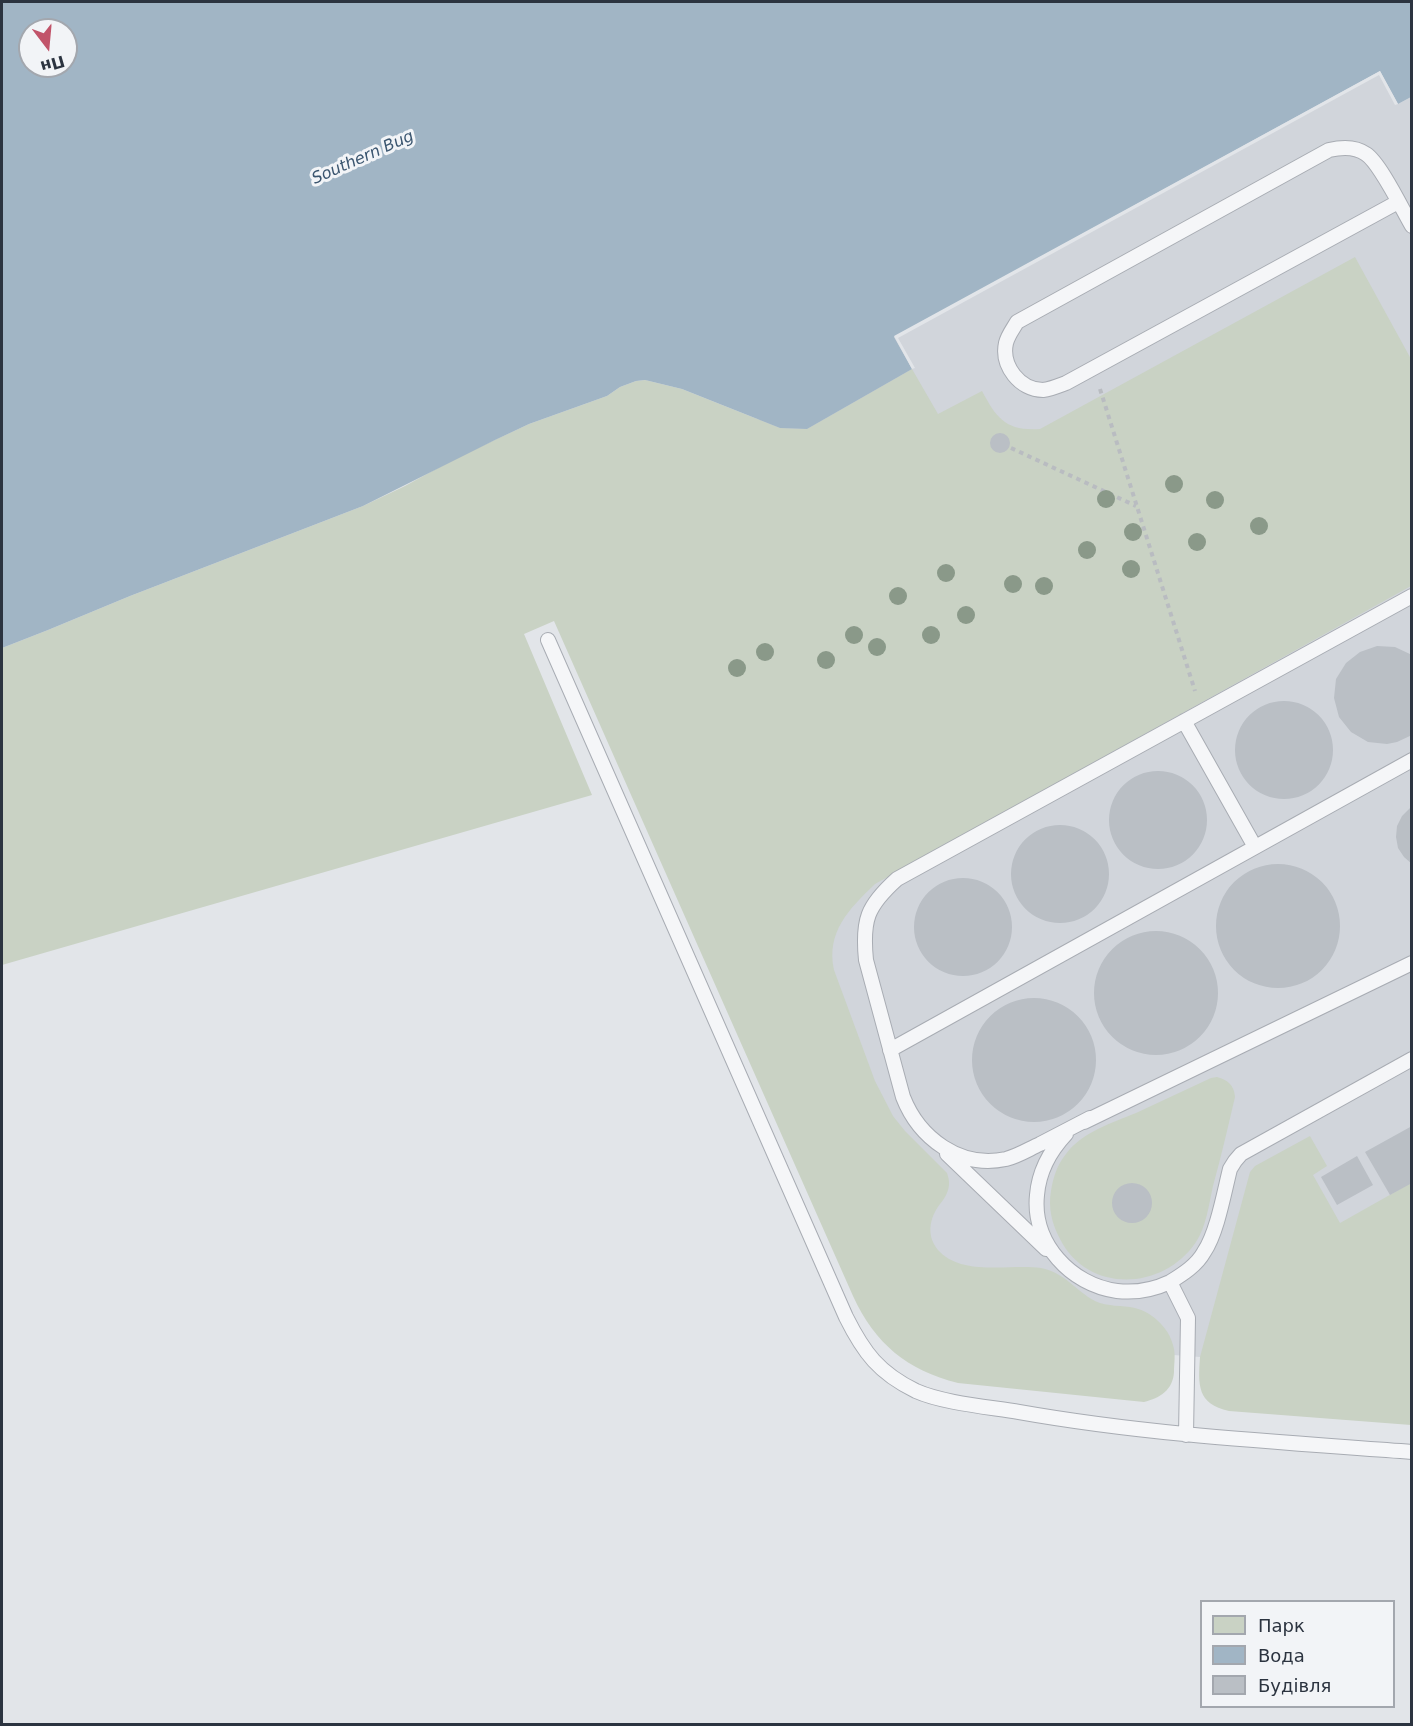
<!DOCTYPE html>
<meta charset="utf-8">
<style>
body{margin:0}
#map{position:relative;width:1413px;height:1726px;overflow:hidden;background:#e2e5e9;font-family:"DejaVu Sans",sans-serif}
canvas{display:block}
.frame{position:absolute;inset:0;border:3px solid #2c3440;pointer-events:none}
.legend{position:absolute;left:1200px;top:1600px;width:195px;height:108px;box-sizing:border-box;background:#f2f4f7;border:2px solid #a3a7ae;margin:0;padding:8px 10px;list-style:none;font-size:18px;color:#2c3440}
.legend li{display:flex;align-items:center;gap:12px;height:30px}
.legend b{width:30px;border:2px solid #a3a7ae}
.north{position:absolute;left:18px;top:18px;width:60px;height:60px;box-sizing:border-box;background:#f2f4f7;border:2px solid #a3a7ae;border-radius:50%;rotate:164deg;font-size:16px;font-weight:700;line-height:24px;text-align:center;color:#2c3440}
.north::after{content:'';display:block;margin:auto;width:21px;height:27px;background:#c1546a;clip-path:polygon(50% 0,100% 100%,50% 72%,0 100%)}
</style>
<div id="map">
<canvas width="1413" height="1726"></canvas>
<div class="frame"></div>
<ul class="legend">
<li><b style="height:16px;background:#c9d2c4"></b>Парк</li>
<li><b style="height:16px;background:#a1b5c5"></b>Вода</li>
<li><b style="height:16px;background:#babfc5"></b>Будівля</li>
</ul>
<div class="north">Пн</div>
</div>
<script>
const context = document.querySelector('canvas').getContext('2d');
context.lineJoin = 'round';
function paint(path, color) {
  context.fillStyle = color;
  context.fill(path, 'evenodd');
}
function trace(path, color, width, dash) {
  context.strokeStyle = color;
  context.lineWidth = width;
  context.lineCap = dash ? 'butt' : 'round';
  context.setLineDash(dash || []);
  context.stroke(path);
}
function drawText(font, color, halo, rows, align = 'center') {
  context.font = font + ' "DejaVu Sans",sans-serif';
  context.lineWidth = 6;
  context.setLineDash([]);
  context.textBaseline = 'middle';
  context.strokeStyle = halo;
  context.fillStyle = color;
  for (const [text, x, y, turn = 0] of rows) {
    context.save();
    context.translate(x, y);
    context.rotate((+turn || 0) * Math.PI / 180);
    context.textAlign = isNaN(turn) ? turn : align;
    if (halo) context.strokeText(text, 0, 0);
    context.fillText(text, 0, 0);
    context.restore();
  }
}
paint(new Path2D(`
 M 1380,71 L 1398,104 L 1411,97 L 1411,1373 L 949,1338 L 529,424 L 757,420 L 894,336 Z`), '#d1d5db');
paint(new Path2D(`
 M 1355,257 L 1411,359 L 1411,586 L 875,884 C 849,909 826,932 834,970 L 875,1081 L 893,1116 L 905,1131 L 947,1173 C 949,1179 950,1184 948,1190 C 946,1198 940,1203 936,1210 C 928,1224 928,1240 940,1252 C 964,1276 1010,1264 1041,1268 C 1064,1272 1076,1291 1095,1301 C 1108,1307 1122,1305 1135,1308 C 1152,1312 1169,1328 1173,1345 C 1176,1354 1174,1363 1174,1372 C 1173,1390 1160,1398 1144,1402 L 958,1383 C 907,1370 875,1344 853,1296 L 554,621 L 524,634 L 592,795 L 2,965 L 2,648 L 48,630 L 130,596 L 363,506 L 405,486 L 458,457 L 529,424 L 607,396 L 620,387 L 636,381 L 645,380 L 682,389 L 780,428 L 807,429 L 912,369 L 938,414 L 982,391 C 997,419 1006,431 1040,429 Z
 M 1217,1077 C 1228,1080 1234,1085 1235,1097 C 1228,1127 1221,1157 1213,1186 C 1209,1204 1206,1227 1196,1242 C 1163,1291 1088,1294 1060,1239 C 1052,1224 1048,1208 1051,1191 C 1053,1178 1057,1165 1066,1154 C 1082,1132 1112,1123 1136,1113 C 1161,1101 1186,1090 1211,1078 Z
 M 1310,1136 L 1327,1166 L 1313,1175 L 1340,1223 L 1411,1183 L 1411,1425 L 1229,1411 C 1197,1404 1198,1385 1200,1357 L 1250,1172 L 1255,1166 Z`), '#c9d2c4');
paint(new Path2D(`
 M 2,2 L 1411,2 L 1411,97 L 1398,104 L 1380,71 L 894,337 L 912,369 L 807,429 L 780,428 L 682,389 L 645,380 L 636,381 L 620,387 L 607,396 L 529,424 L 495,440 L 363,506 L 130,596 L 48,630 L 2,648 ZM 30,30 L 66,30 L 66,66 L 30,66 Z`), '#a1b5c5');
paint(new Path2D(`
 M 1380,71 L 1398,104 L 1395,105 L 1379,75 L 898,338 L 915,368 L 912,369 L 894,336 Z`), '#e2e5e9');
paint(new Path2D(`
 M990 443a10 10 0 1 1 20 0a10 10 0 1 1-20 0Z
 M 1377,646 L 1395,647 L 1412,655 L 1412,735 L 1397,742 L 1387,744 L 1368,742 L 1351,732 L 1339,717 L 1334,698 L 1336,679 L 1346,663 L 1360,652 Z
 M1235 750a49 49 0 1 1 98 0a49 49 0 1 1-98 0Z
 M1109 820a49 49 0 1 1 98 0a49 49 0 1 1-98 0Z
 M 1412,806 L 1412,864 L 1404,857 L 1398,848 L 1396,837 L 1397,826 L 1402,816 Z
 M1011 874a49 49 0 1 1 98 0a49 49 0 1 1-98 0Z
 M1216 926a62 62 0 1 1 124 0a62 62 0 1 1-124 0Z
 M914 927a49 49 0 1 1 98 0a49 49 0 1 1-98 0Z
 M1094 993a62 62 0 1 1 124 0a62 62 0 1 1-124 0Z
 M972 1060a62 62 0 1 1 124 0a62 62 0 1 1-124 0Z
 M 1412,1126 L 1412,1183 L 1390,1195 L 1365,1152 Z
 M 1357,1156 L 1373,1185 L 1337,1205 L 1321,1177 Z
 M1112 1203a20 20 0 1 1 40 0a20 20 0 1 1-40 0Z`), '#babfc5');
const service = new Path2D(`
 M 1398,202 L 1066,383 C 1058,386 1051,389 1043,390 C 1020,390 1001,366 1006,343 C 1008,335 1013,329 1017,322 L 1329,150 C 1342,147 1355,146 1366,154 C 1380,163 1402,209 1412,226
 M 548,640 L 846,1317 C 864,1353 879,1373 916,1391 C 943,1403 989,1407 1019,1412 C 1149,1435 1280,1442 1412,1452
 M 1184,721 L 1255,847
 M 890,1050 L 1412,760
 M 1090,1118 C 1073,1127 1057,1135 1040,1144 C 1029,1149 1018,1156 1006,1159 C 960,1169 919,1138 903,1097 L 866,960 C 862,920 867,906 897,879 L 1412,596
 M 1084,1122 L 1412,963
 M 1066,1134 C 1050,1151 1039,1171 1037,1195 C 1032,1243 1071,1285 1117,1291 C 1135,1293 1153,1290 1170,1282 C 1183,1274 1197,1265 1204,1252 C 1217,1233 1224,1193 1230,1169 L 1235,1161 L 1241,1154 L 1412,1059
 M 947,1154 L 1046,1249
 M 1170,1282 L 1188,1318 L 1186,1435`);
trace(service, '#a8acb3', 16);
trace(new Path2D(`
 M 1100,389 L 1195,691
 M 1011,448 L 1136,506`), '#b9bcc1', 4, [4.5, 4.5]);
trace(service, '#f5f6f8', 14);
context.fillStyle = '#8a9989';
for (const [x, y] of [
 [1174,484],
 [1106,499],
 [1215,500],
 [1259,526],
 [1133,532],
 [1197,542],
 [1087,550],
 [1131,569],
 [946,573],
 [1013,584],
 [1044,586],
 [898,596],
 [966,615],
 [854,635],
 [931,635],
 [877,647],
 [765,652],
 [826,660],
 [737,668]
]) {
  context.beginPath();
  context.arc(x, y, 9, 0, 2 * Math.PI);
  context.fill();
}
drawText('italic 16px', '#3a556f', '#f2f4f7', [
 ["Southern Bug",363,158,-24]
]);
</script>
